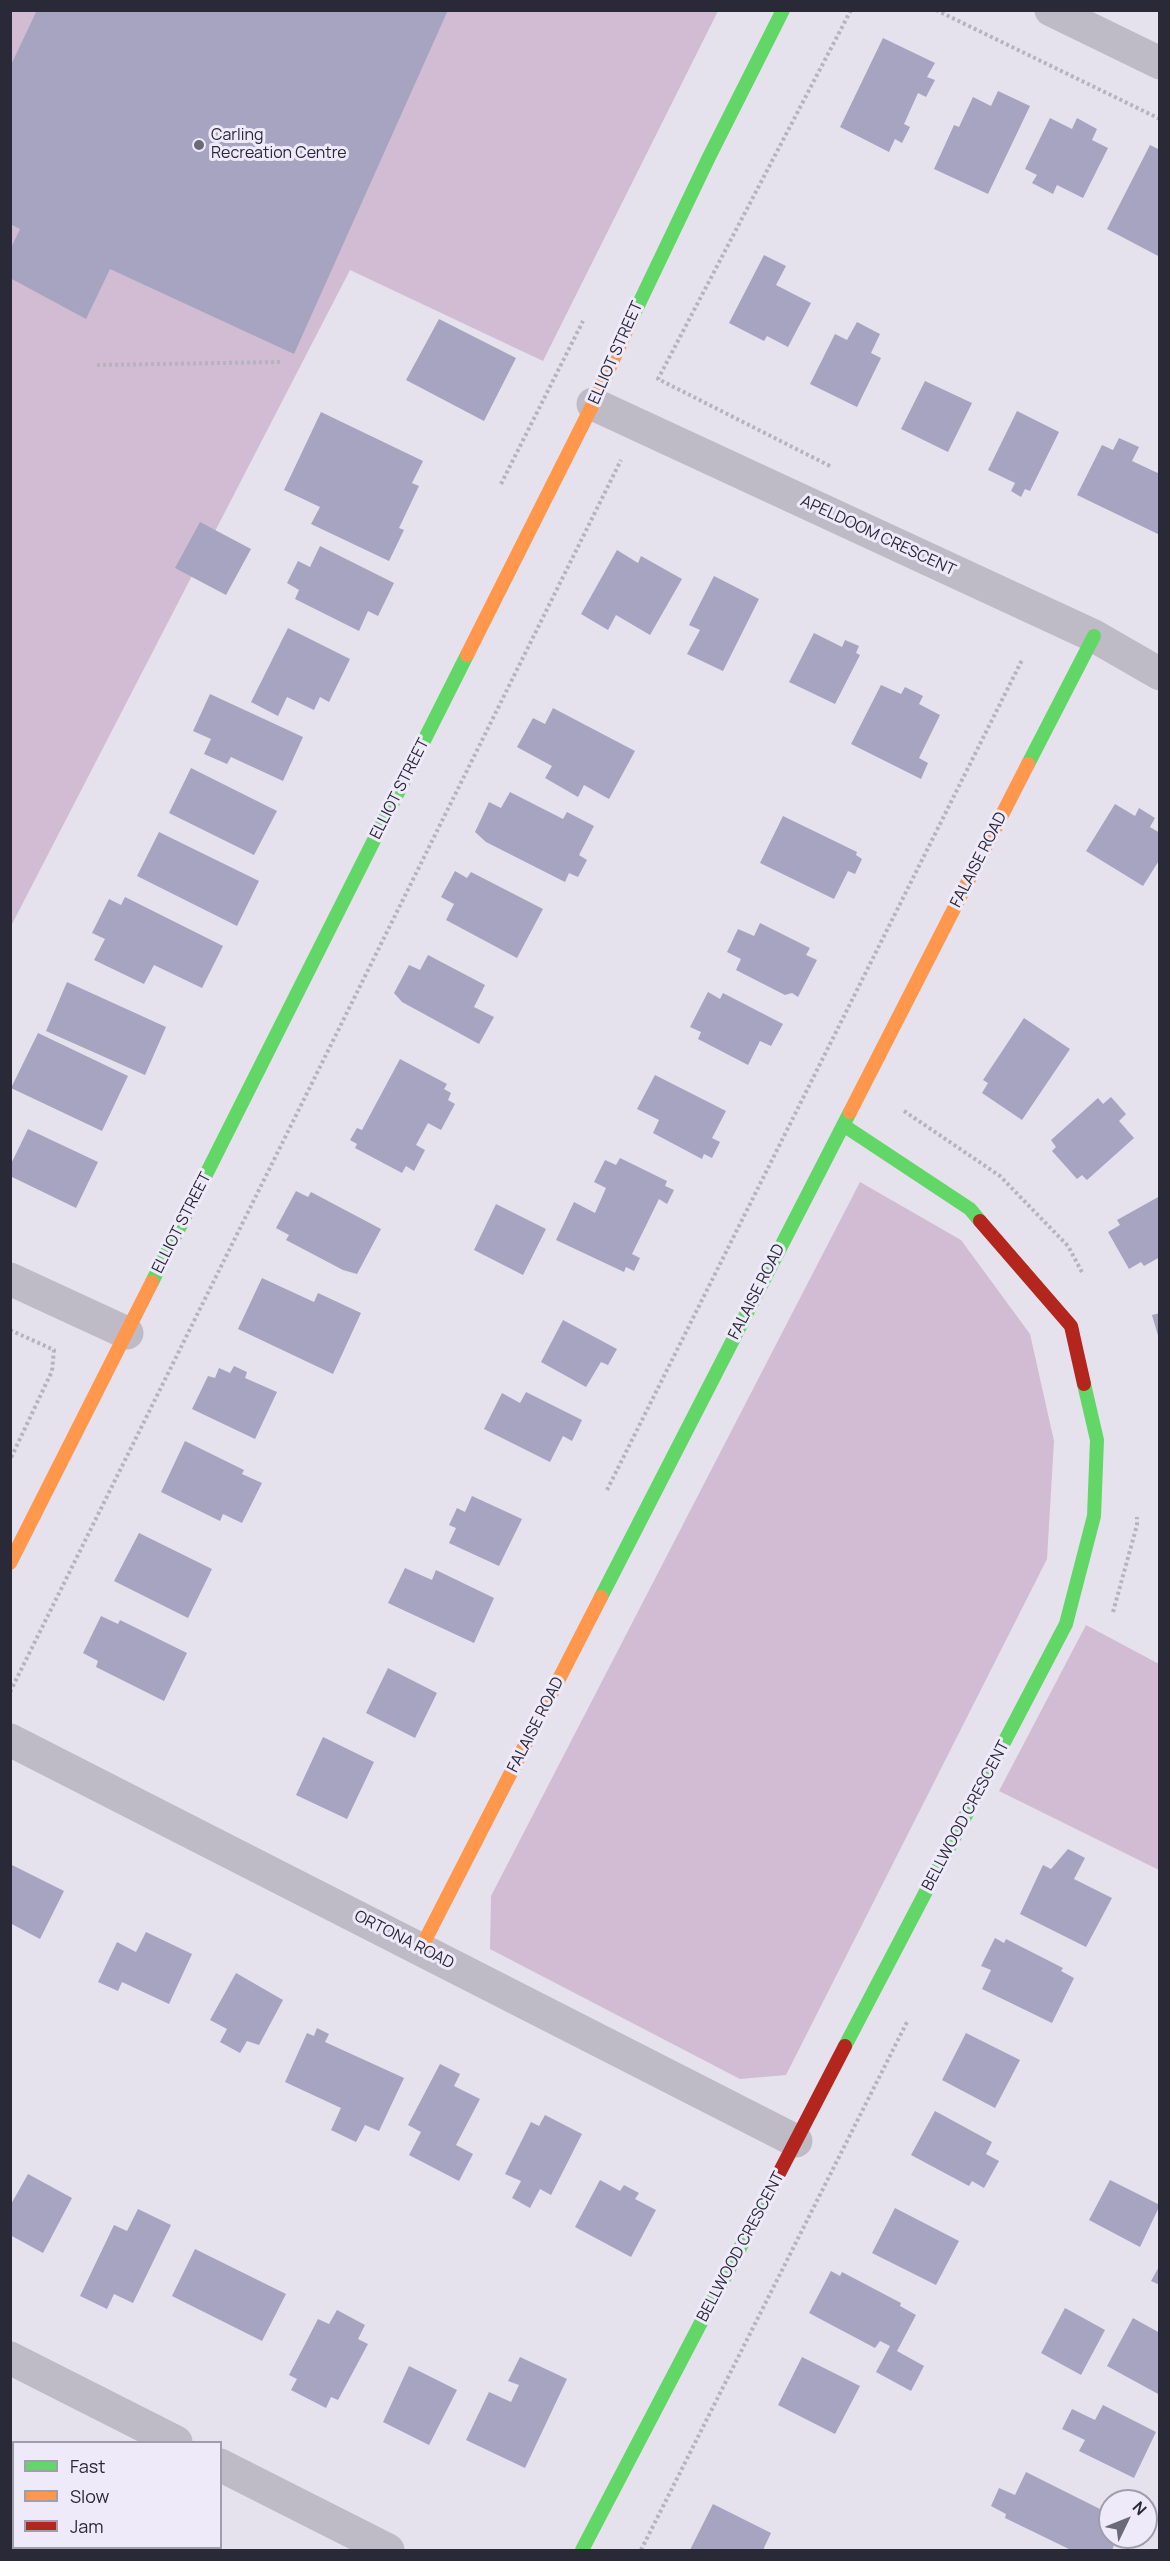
<!DOCTYPE html>
<style>
body{margin:0}
#map{position:relative;width:1170px;height:2561px;overflow:hidden;background:#e5e2ed;font-family:Manrope,sans-serif}
canvas{display:block}
.frame{position:absolute;inset:0;border:12px solid #2a2937;pointer-events:none}
.legend{position:absolute;left:12px;top:2441px;width:210px;height:108px;box-sizing:border-box;background:#efeafa;border:2px solid #a09dac;margin:0;padding:8px 10px;list-style:none;font-size:18px;color:#2a2937}
.legend li{display:flex;align-items:center;gap:12px;height:30px}
.legend b{width:30px;border:2px solid #a09dac}
.north{position:absolute;left:1098px;top:2489px;width:60px;height:60px;box-sizing:border-box;background:#efeafa;border:2px solid #a09dac;border-radius:50%;rotate:47deg;font-size:16px;font-weight:700;line-height:24px;text-align:center;color:#2a2937}
.north::after{content:'';display:block;margin:auto;width:21px;height:27px;background:#6b6a77;clip-path:polygon(50% 0,100% 100%,50% 72%,0 100%)}
</style>
<div id="map">
<canvas width="1170" height="2561"></canvas>
<div class="frame"></div>
<ul class="legend">
<li><b style="height:8px;background:#63d668"></b>Fast</li>
<li><b style="height:8px;background:#ff974d"></b>Slow</li>
<li><b style="height:8px;background:#b3261e"></b>Jam</li>
</ul>
<div class="north">N</div>
</div>
<script>
const context = document.querySelector('canvas').getContext('2d');
context.lineJoin = 'round';
function paint(path, color) {
  context.fillStyle = color;
  context.fill(path, 'evenodd');
}
function trace(path, color, width, dash) {
  context.strokeStyle = color;
  context.lineWidth = width;
  context.lineCap = dash ? 'butt' : 'round';
  context.setLineDash(dash || []);
  context.stroke(path);
}
function drawText(font, color, halo, rows, align = 'center') {
  context.font = font + ' Manrope,sans-serif';
  context.lineWidth = 6;
  context.setLineDash([]);
  context.textBaseline = 'middle';
  context.strokeStyle = halo;
  context.fillStyle = color;
  for (const [text, x, y, turn = 0] of rows) {
    context.save();
    context.translate(x, y);
    context.rotate((+turn || 0) * Math.PI / 180);
    context.textAlign = isNaN(turn) ? turn : align;
    if (halo) context.strokeText(text, 0, 0);
    context.fillText(text, 0, 0);
    context.restore();
  }
}
paint(new Path2D(`
 M 11,11 L 718,11 L 543,361 L 350,270 L 11,926 Z
 M 860,1182 L 961,1240 L 1030,1334 L 1054,1441 L 1047,1559 L 786,2075 L 740,2079 L 490,1949 L 491,1896 Z
 M 1086,1625 L 1159,1664 L 1159,1870 L 999,1791 Z`), '#d1bcd3');
paint(new Path2D(`
 M 37,10 L 448,10 L 294,354 L 110,269 L 86,319 L 10,278 L 10,250 L 20,229 L 10,224 L 10,67 Z
 M 883,38 L 935,63 L 927,77 L 935,80 L 926,97 L 918,93 L 904,124 L 910,127 L 902,143 L 895,139 L 889,152 L 840,127 Z
 M 998,91 L 1030,106 L 988,194 L 934,169 L 954,125 L 959,127 L 973,97 L 991,106 Z
 M 1050,118 L 1072,129 L 1077,118 L 1097,129 L 1092,140 L 1108,148 L 1083,198 L 1057,185 L 1053,194 L 1032,183 L 1037,175 L 1025,169 Z
 M 1150,145 L 1160,150 L 1160,257 L 1107,229 Z
 M 764,255 L 786,266 L 776,285 L 811,303 L 788,347 L 767,336 L 764,341 L 729,323 Z
 M 439,319 L 516,358 L 484,421 L 406,380 Z
 M 857,322 L 880,334 L 871,353 L 881,358 L 857,407 L 810,384 L 835,334 L 847,340 Z
 M 925,381 L 972,403 L 948,452 L 901,429 Z
 M 1017,411 L 1059,432 L 1030,491 L 1025,489 L 1021,497 L 1011,491 L 1015,483 L 988,470 Z
 M 321,412 L 423,461 L 412,483 L 419,486 L 399,528 L 404,530 L 389,561 L 311,524 L 320,507 L 284,490 Z
 M 1119,438 L 1139,447 L 1132,461 L 1160,474 L 1160,535 L 1077,495 L 1102,445 L 1113,450 Z
 M 200,522 L 251,549 L 226,595 L 175,568 Z
 M 320,546 L 394,583 L 378,616 L 368,611 L 359,631 L 295,599 L 299,590 L 287,583 L 298,561 L 310,567 Z
 M 617,550 L 638,563 L 641,556 L 682,579 L 650,635 L 616,615 L 608,630 L 581,614 Z
 M 714,576 L 759,599 L 723,671 L 687,654 L 700,630 L 689,625 Z
 M 288,628 L 350,659 L 329,702 L 320,697 L 314,710 L 287,697 L 278,716 L 251,702 Z
 M 814,633 L 842,647 L 845,640 L 859,646 L 856,653 L 860,655 L 835,704 L 789,682 Z
 M 881,685 L 901,694 L 905,687 L 923,696 L 919,704 L 940,715 L 919,758 L 928,763 L 921,779 L 851,744 Z
 M 210,694 L 303,737 L 283,781 L 231,757 L 227,764 L 204,754 L 211,739 L 193,731 Z
 M 553,708 L 635,751 L 609,799 L 584,785 L 578,797 L 545,778 L 552,766 L 517,747 L 533,718 L 545,724 Z
 M 191,768 L 277,811 L 254,855 L 169,813 Z
 M 510,792 L 563,819 L 567,812 L 594,826 L 579,855 L 587,860 L 578,877 L 569,873 L 565,882 L 486,842 L 475,832 L 489,802 L 501,808 Z
 M 1115,804 L 1135,816 L 1139,808 L 1155,818 L 1150,827 L 1160,833 L 1160,859 L 1143,886 L 1086,851 Z
 M 783,816 L 857,852 L 856,855 L 862,859 L 855,874 L 848,871 L 834,899 L 760,863 Z
 M 159,832 L 259,881 L 237,926 L 137,876 Z
 M 455,871 L 467,878 L 471,872 L 543,909 L 517,958 L 446,920 L 454,904 L 441,897 Z
 M 125,897 L 223,946 L 202,988 L 154,965 L 144,984 L 94,960 L 105,939 L 92,933 L 109,899 L 121,905 Z
 M 760,923 L 810,948 L 806,955 L 817,960 L 798,997 L 792,993 L 785,995 L 736,970 L 741,959 L 727,952 L 738,929 L 754,936 Z
 M 428,955 L 485,985 L 474,1007 L 494,1017 L 479,1044 L 402,1002 L 394,993 L 409,965 L 420,970 Z
 M 67,982 L 166,1027 L 145,1075 L 46,1031 Z
 M 708,992 L 720,999 L 723,993 L 783,1024 L 771,1046 L 760,1041 L 748,1065 L 698,1039 L 701,1032 L 690,1027 Z
 M 1024,1018 L 1070,1049 L 1022,1120 L 982,1093 L 988,1083 L 983,1080 Z
 M 38,1033 L 128,1076 L 102,1131 L 11,1088 Z
 M 400,1059 L 447,1084 L 444,1089 L 451,1093 L 448,1100 L 455,1104 L 441,1130 L 428,1123 L 416,1145 L 425,1150 L 414,1171 L 406,1166 L 402,1173 L 355,1148 L 357,1144 L 350,1140 L 357,1128 L 362,1130 Z
 M 655,1075 L 726,1111 L 712,1138 L 720,1142 L 712,1158 L 704,1154 L 702,1159 L 653,1133 L 659,1120 L 637,1109 Z
 M 1111,1097 L 1126,1114 L 1119,1121 L 1134,1138 L 1087,1180 L 1082,1175 L 1077,1179 L 1052,1151 L 1056,1147 L 1051,1140 L 1098,1098 L 1103,1104 Z
 M 28,1129 L 98,1162 L 76,1208 L 10,1176 L 10,1166 Z
 M 620,1158 L 667,1181 L 665,1186 L 674,1190 L 667,1204 L 659,1199 L 632,1254 L 640,1258 L 634,1271 L 626,1267 L 624,1272 L 556,1240 L 574,1202 L 595,1213 L 606,1188 L 594,1182 L 605,1160 L 616,1165 Z
 M 296,1191 L 308,1197 L 311,1192 L 381,1229 L 357,1274 L 343,1270 L 286,1240 L 289,1235 L 276,1228 Z
 M 1160,1196 L 1160,1257 L 1144,1266 L 1141,1262 L 1129,1269 L 1108,1232 L 1120,1225 L 1117,1220 Z
 M 496,1204 L 546,1229 L 523,1275 L 474,1250 Z
 M 262,1278 L 314,1302 L 318,1293 L 361,1313 L 333,1374 L 238,1329 Z
 M 1160,1313 L 1160,1339 L 1159,1339 L 1152,1315 Z
 M 563,1320 L 617,1349 L 608,1365 L 601,1362 L 586,1387 L 541,1362 Z
 M 234,1366 L 247,1372 L 245,1378 L 277,1392 L 255,1439 L 192,1409 L 208,1376 L 215,1378 L 219,1368 L 230,1373 Z
 M 526,1392 L 582,1420 L 572,1441 L 563,1436 L 550,1462 L 484,1429 L 502,1393 L 520,1403 Z
 M 185,1441 L 244,1470 L 242,1474 L 262,1483 L 242,1523 L 223,1514 L 220,1521 L 161,1492 Z
 M 472,1496 L 522,1519 L 499,1566 L 449,1543 L 456,1528 L 449,1525 L 457,1508 L 465,1512 Z
 M 139,1533 L 212,1569 L 188,1618 L 114,1581 Z
 M 405,1568 L 432,1580 L 436,1570 L 494,1598 L 474,1643 L 388,1603 Z
 M 101,1616 L 118,1624 L 120,1620 L 187,1653 L 164,1701 L 96,1667 L 98,1661 L 83,1653 Z
 M 388,1668 L 437,1693 L 415,1738 L 366,1713 Z
 M 323,1737 L 374,1762 L 347,1819 L 296,1795 Z
 M 1068,1849 L 1085,1858 L 1074,1879 L 1112,1898 L 1086,1947 L 1020,1914 L 1043,1865 L 1051,1869 Z
 M 10,1864 L 64,1891 L 40,1939 L 10,1923 Z
 M 146,1932 L 192,1954 L 169,2004 L 122,1982 L 118,1991 L 98,1982 L 117,1942 L 136,1952 Z
 M 995,1938 L 1004,1943 L 1006,1939 L 1063,1968 L 1061,1971 L 1074,1978 L 1052,2023 L 982,1989 L 991,1970 L 981,1966 Z
 M 236,1973 L 283,2000 L 259,2045 L 247,2041 L 240,2053 L 220,2042 L 227,2029 L 210,2020 Z
 M 317,2028 L 329,2034 L 325,2042 L 404,2078 L 379,2131 L 365,2125 L 356,2142 L 331,2130 L 341,2108 L 285,2082 L 307,2033 L 314,2036 Z
 M 966,2033 L 1020,2060 L 995,2108 L 942,2080 Z
 M 440,2064 L 460,2074 L 454,2086 L 480,2099 L 456,2145 L 473,2154 L 459,2181 L 409,2155 L 421,2132 L 408,2125 Z
 M 935,2111 L 992,2142 L 986,2154 L 999,2161 L 984,2188 L 972,2181 L 969,2186 L 911,2155 Z
 M 545,2115 L 582,2134 L 551,2195 L 540,2189 L 530,2208 L 512,2198 L 521,2181 L 505,2174 L 531,2122 L 539,2126 Z
 M 28,2174 L 72,2198 L 43,2253 L 10,2235 L 10,2206 Z
 M 600,2180 L 620,2191 L 624,2185 L 639,2193 L 635,2199 L 656,2210 L 631,2257 L 575,2227 Z
 M 1110,2180 L 1160,2205 L 1140,2247 L 1089,2220 Z
 M 895,2208 L 959,2241 L 936,2285 L 872,2253 Z
 M 138,2209 L 171,2225 L 133,2303 L 114,2294 L 107,2309 L 80,2296 L 114,2225 L 127,2231 Z
 M 195,2249 L 286,2294 L 262,2341 L 172,2296 Z
 M 1160,2265 L 1160,2285 L 1151,2281 Z
 M 831,2271 L 840,2276 L 842,2272 L 901,2303 L 900,2306 L 916,2315 L 897,2351 L 924,2366 L 911,2391 L 876,2372 L 890,2346 L 880,2341 L 875,2348 L 809,2313 Z
 M 1065,2308 L 1105,2330 L 1081,2375 L 1041,2353 Z
 M 337,2310 L 365,2325 L 358,2339 L 368,2344 L 338,2400 L 331,2397 L 326,2408 L 291,2390 L 297,2379 L 289,2375 L 318,2319 L 329,2324 Z
 M 1133,2318 L 1160,2333 L 1160,2395 L 1107,2366 Z
 M 520,2357 L 567,2379 L 525,2468 L 466,2440 L 489,2392 L 511,2402 L 519,2385 L 508,2381 Z
 M 802,2357 L 860,2386 L 835,2434 L 778,2405 Z
 M 409,2366 L 457,2390 L 429,2445 L 383,2422 Z
 M 1103,2405 L 1156,2432 L 1134,2478 L 1079,2451 L 1085,2440 L 1062,2429 L 1072,2409 L 1095,2420 Z
 M 10,2458 L 14,2460 L 14,2528 L 10,2534 Z
 M 1026,2472 L 1110,2514 L 1110,2524 L 1106,2531 L 1110,2533 L 1110,2537 L 1118,2537 L 1112,2550 L 1071,2550 L 1005,2518 L 1006,2514 L 991,2506 L 999,2488 L 1015,2495 Z
 M 713,2504 L 771,2533 L 763,2550 L 690,2550 Z
 M 44,2548 L 98,2548 L 97,2550 L 43,2550 Z`), '#a6a4c0');
trace(new Path2D(`
 M 936,10 L 1160,119
 M 97,365 L 281,362
 M 830,466 L 658,379 L 851,10
 M 501,484 L 583,321
 M 904,1111 L 1000,1176 L 1068,1246 L 1083,1274
 M 10,1330 L 54,1350 L 52,1371 L 10,1460
 M 607,1490 L 1022,660
 M 1113,1612 L 1137,1525 L 1137,1517
 M 10,1692 L 621,460
 M 641,2550 L 908,2020`), '#b6b3bf', 4, [3, 3]);
trace(new Path2D(`
 M 1051,10 L 1160,63
 M 593,404 L 1094,636 L 1160,674
 M 10,1279 L 127,1333
 M 10,1740 L 796,2141
 M 10,2358 L 176,2442
 M 220,2465 L 388,2550`), '#bebbc6', 33);
trace(new Path2D(`
 M 633,316 L 709,157 L 783,10
 M 1028,764 L 1094,636
 M 843,1125 L 970,1209 L 980,1221
 M 152,1282 L 467,655
 M 601,1597 L 850,1112
 M 845,2046 L 1066,1624 L 1094,1516 L 1097,1440 L 1084,1384
 M 582,2550 L 775,2181`), '#63d668', 14);
trace(new Path2D(`
 M 467,655 L 593,404 L 633,316
 M 850,1112 L 1028,764
 M 10,1563 L 152,1282
 M 421,1948 L 601,1597`), '#ff974d', 14);
trace(new Path2D(`
 M 980,1221 L 1071,1326 L 1084,1384
 M 775,2181 L 845,2046`), '#b3261e', 14);
for (const [x, y, r, color] of [
 [199,145,6,"#6b6a77"]
]) {
  const dot = new Path2D();
  dot.arc(x, y, r, 0, 2 * Math.PI);
  context.fillStyle = color;
  context.fill(dot);
  trace(dot, '#efeafa', 2);
}
drawText('16px', '#2a2937', '#efeafa', [
 ["Carling",211,136],
 ["Recreation Centre",211,154]
], 'left');
drawText('16px', '#2a2937', '#efeafa', [
 ["ELLIOT STREET",616,353,-66],
 ["APELDOOM CRESCENT",878,536,25],
 ["ELLIOT STREET",400,789,-63],
 ["FALAISE ROAD",979,860,-63],
 ["ELLIOT STREET",182,1223,-63],
 ["FALAISE ROAD",757,1292,-63],
 ["FALAISE ROAD",536,1725,-63],
 ["BELLWOOD CRESCENT",966,1816,-62],
 ["ORTONA ROAD",404,1940,27],
 ["BELLWOOD CRESCENT",741,2247,-62]
]);
</script>
